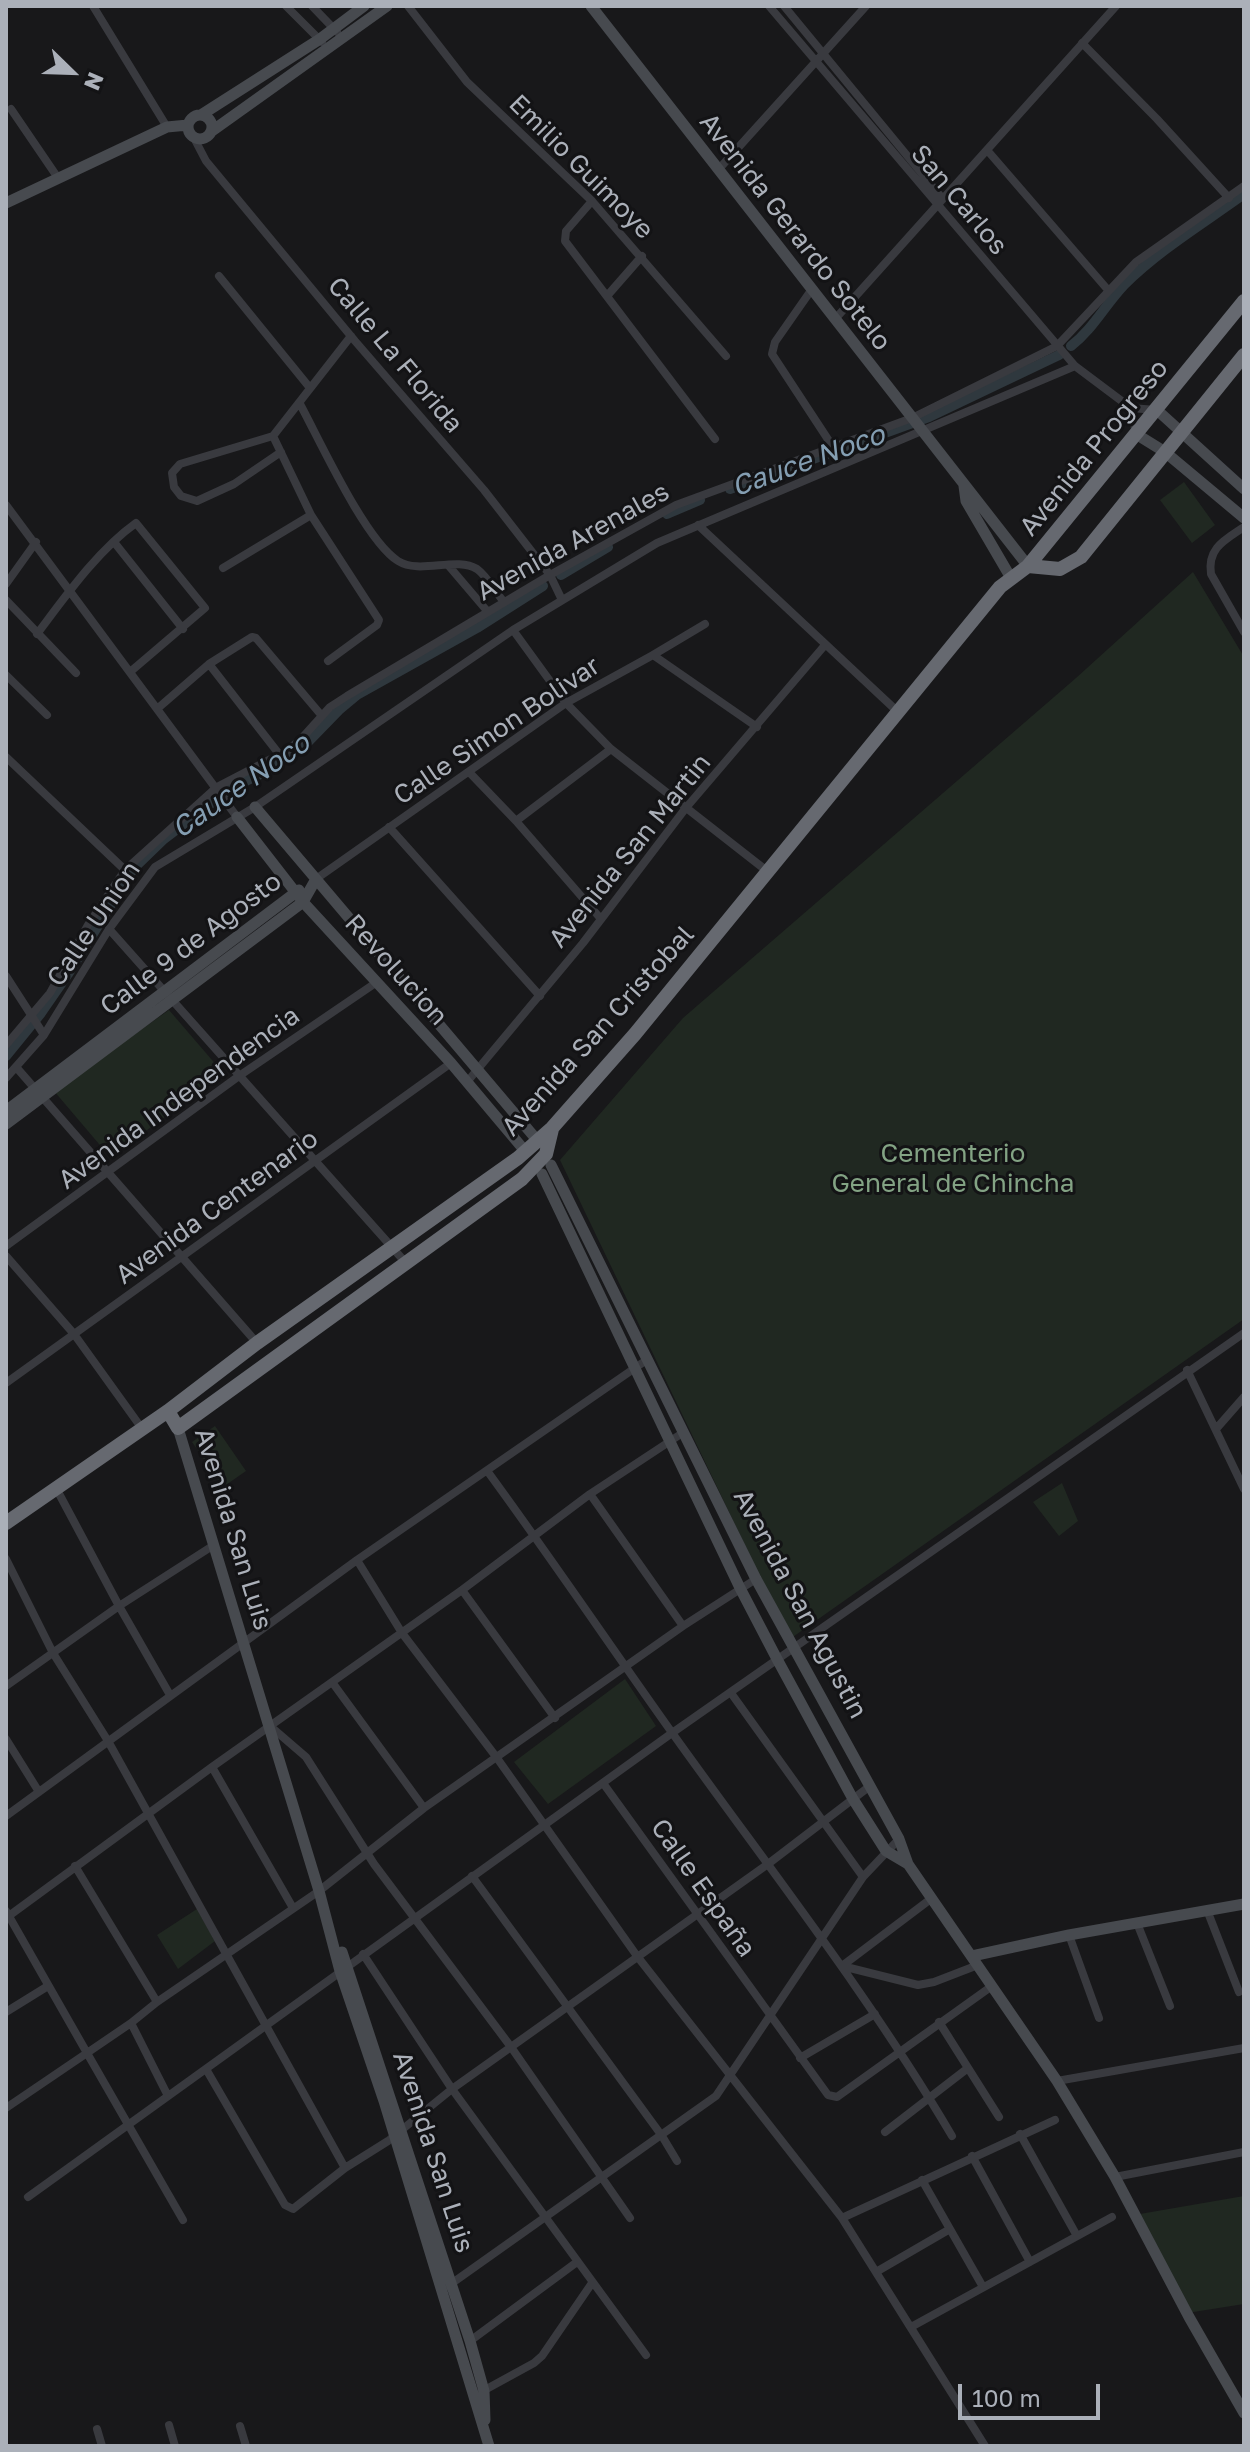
<!DOCTYPE html>
<meta charset="utf-8">
<style>
body{margin:0}
#map{position:relative;width:1250px;height:2452px;overflow:hidden;background:#18181a;font-family:"Golos Text",sans-serif}
canvas{display:block}
.frame{position:absolute;inset:0;border:8px solid #abb0b9;pointer-events:none}
.north{position:absolute;left:32px;top:32px;width:80px;height:80px;-webkit-text-stroke:6px #131315;paint-order:stroke;rotate:113deg;font-size:22px;font-weight:700;line-height:32px;text-align:center;color:#abb0b9}
.north::after{content:'';display:block;margin:auto;width:28px;height:36px;background:#abb0b9;clip-path:polygon(50% 0,100% 100%,50% 72%,0 100%)}
.scale{position:absolute;left:958px;top:2384px;width:142px;height:36px;box-sizing:border-box;border:4px solid #abb0b9;border-top:0;padding-left:10px;font-size:24px;line-height:28px;white-space:nowrap;color:#abb0b9;-webkit-text-stroke:6px #131315;paint-order:stroke}
</style>
<div id="map">
<canvas width="1250" height="2452"></canvas>
<div class="frame"></div>
<div class="north">N</div>
<div class="scale">100 m</div>
</div>
<script>
const context = document.querySelector('canvas').getContext('2d');
context.lineJoin = 'round';
function paint(path, color) {
  context.fillStyle = color;
  context.fill(path, 'evenodd');
}
function trace(path, color, width, dash) {
  context.strokeStyle = color;
  context.lineWidth = width;
  context.lineCap = dash ? 'butt' : 'round';
  context.setLineDash(dash || []);
  context.stroke(path);
}
function drawText(font, color, halo, rows, align = 'center') {
  context.font = font + ' "Golos Text",sans-serif';
  context.lineWidth = 6;
  context.setLineDash([]);
  context.textBaseline = 'middle';
  context.strokeStyle = halo;
  context.fillStyle = color;
  for (const [text, x, y, turn = 0] of rows) {
    context.save();
    context.translate(x, y);
    context.rotate((+turn || 0) * Math.PI / 180);
    context.textAlign = isNaN(turn) ? turn : align;
    if (halo) context.strokeText(text, 0, 0);
    context.fillText(text, 0, 0);
    context.restore();
  }
}
paint(new Path2D(`
 M 1184,482 L 1215,525 L 1192,543 L 1160,500 Z
 M 1193,572 L 1244,657 L 1244,1319 L 790,1639 L 560,1160 L 683,1018 L 1076,678 Z
 M 169,1010 L 224,1074 L 110,1157 L 54,1091 Z
 M 215,1426 L 246,1471 L 223,1487 L 192,1442 Z
 M 1062,1483 L 1078,1521 L 1059,1536 L 1033,1502 Z
 M 625,1679 L 656,1726 L 548,1804 L 514,1762 Z
 M 197,1909 L 215,1941 L 178,1969 L 157,1935 Z
 M 1244,2196 L 1244,2304 L 1187,2313 L 1134,2215 Z`), '#202821');
trace(new Path2D(`
 M 1071,346 C 1093,329 1105,305 1124,285 C 1159,250 1204,223 1244,194
 M 730,489 L 929,417 L 1059,355
 M 667,514 L 700,500
 M 561,575 L 608,547
 M 6,1056 L 41,1013 L 68,974 L 133,869 L 164,839 L 231,788 L 269,770 L 305,745 L 339,710 L 357,695 L 477,628 L 543,586`), '#2f383e', 10);
trace(new Path2D(`
 M 93,6 L 167,127
 M 286,6 L 322,42
 M 312,6 L 337,32
 M 408,6 L 467,82 L 592,201 L 726,356
 M 769,6 L 1075,366 L 1131,408 L 1156,410
 M 784,6 L 942,198
 M 1082,43 L 1157,119 L 1229,198
 M 11,109 L 58,178
 M 194,138 L 206,161 L 355,341 L 484,490 L 550,575 L 562,600
 M 987,150 L 1108,290
 M 718,170 L 866,6
 M 592,201 L 566,231 L 565,241 L 715,439
 M 219,276 L 310,388
 M 812,289 L 775,342 L 772,354 L 833,447
 M 607,296 L 642,256
 M 836,318 L 1116,6
 M 300,404 C 320,441 365,540 398,561 C 420,575 456,556 477,569 C 487,576 496,593 504,602
 M 1131,408 L 1136,434
 M 273,436 L 311,515 L 379,620 L 377,625 L 328,661
 M 281,452 L 234,484 L 197,501 L 181,496 L 174,487 L 172,473 L 180,464 L 273,436 L 351,336
 M 6,505 L 237,817
 M 698,525 L 898,712
 M 1244,527 C 1225,540 1207,548 1211,574 L 1244,632
 M 114,542 L 183,629
 M 448,565 L 488,612
 M 223,568 L 311,515
 M 6,584 L 36,542
 M 6,600 L 76,673
 M 513,630 L 566,703 L 611,749 L 767,871
 M 37,634 C 65,597 98,550 136,523 L 205,608 L 130,672
 M 653,655 L 757,727
 M 209,664 L 279,754
 M 6,675 L 47,715
 M 157,709 L 209,664 L 252,637 L 256,638 L 322,716
 M 6,757 L 125,870
 M 469,772 L 516,821 L 601,919
 M 516,821 L 611,749
 M 389,827 L 540,996
 M 316,879 L 566,703 L 653,655 L 705,624
 M 109,929 L 406,1263
 M 6,976 L 44,1035
 M 6,1045 L 50,993 L 88,925 L 125,870 L 217,787 L 288,750 L 302,738 L 330,707 L 347,696 L 550,575 L 676,505 L 912,418 L 1057,346 L 1136,262 L 1244,186
 M 16,1067 L 257,1343
 M 6,1078 L 44,1035 L 109,929 L 155,867 L 255,807 L 513,630 L 657,543 L 1075,366
 M 467,1082 L 583,943 L 685,809 L 825,645
 M 6,1246 L 239,1076 L 377,982
 M 6,1256 L 74,1334 L 143,1430
 M 1187,1370 L 1244,1489
 M 6,1383 L 451,1063
 M 1216,1429 L 1244,1397
 M 488,1472 C 551,1558 611,1647 673,1734 C 768,1867 869,1995 952,2136
 M 56,1488 L 119,1606 L 170,1695
 M 590,1494 L 683,1626
 M 6,1559 L 53,1653 L 108,1741 L 345,2168
 M 357,1560 L 402,1633 L 497,1758 L 637,1956 L 842,2218 L 985,2446
 M 462,1590 L 555,1718
 M 332,1682 L 424,1808
 M 6,1686 L 119,1606 L 214,1545
 M 731,1693 L 863,1877
 M 270,1726 L 306,1757 L 374,1864 L 511,2047 L 630,2218
 M 6,1739 L 39,1792
 M 212,1767 L 293,1908
 M 603,1783 L 828,2095 L 837,2097 L 992,1986
 M 6,1816 L 357,1560 L 648,1359
 M 75,1866 L 157,2002
 M 472,1876 L 662,2136 L 677,2161
 M 932,1898 L 842,1966 L 918,1985 L 934,1982 L 978,1965
 M 1207,1910 L 1239,1992
 M 6,1911 L 87,2053 L 131,2023 L 168,2096
 M 6,1918 L 212,1767 L 462,1590 L 590,1494 L 684,1432
 M 1137,1923 L 1170,2006
 M 1069,1935 L 1099,2018
 M 363,1954 L 452,2089 L 646,2355
 M 6,2012 L 48,1986
 M 939,2022 L 999,2117
 M 131,2023 L 157,2002 L 319,1891 L 424,1808 L 683,1626 L 756,1579
 M 800,2058 L 875,2014
 M 206,2069 L 285,2205 L 293,2209 L 345,2168 L 388,2141 L 452,2089 L 768,1864 L 870,1786
 M 1057,2081 L 1244,2048
 M 6,2108 L 87,2053 L 183,2220
 M 885,2132 L 968,2068
 M 1020,2134 L 1077,2236
 M 972,2156 L 1030,2262
 M 1115,2177 L 1244,2152
 M 922,2180 L 983,2287
 M 28,2197 L 672,1733 L 1244,1333
 M 842,2218 L 1055,2120
 M 876,2272 L 950,2229
 M 448,2286 L 716,2096 L 863,1877 L 899,1839
 M 911,2327 L 1112,2217
 M 470,2341 L 577,2262
 M 481,2392 L 534,2363 L 542,2356 L 592,2283
 M 169,2425 L 175,2446
 M 240,2426 L 246,2446
 M 97,2429 L 102,2446`), '#393a3f', 8);
trace(new Path2D(`
 M 591,6 L 1028,566
 M188 127a12 12 0 1 1 24 0a12 12 0 1 1-24 0Z
 M 201,115 L 320,39 L 364,6
 M 212,131 L 387,6
 M 6,203 L 167,127 L 188,125
 M 1157,410 L 1244,489
 M 1136,434 L 1165,452 L 1244,518
 M 964,486 L 966,501 L 1011,578
 M 255,807 L 537,1140
 M 237,817 L 303,902 L 451,1063 L 525,1151
 M 6,1111 L 299,890
 M 6,1124 L 303,902 L 316,879
 M 551,1165 L 756,1579 L 899,1839 L 908,1864 L 1057,2081 L 1115,2177 L 1189,2317 L 1244,2413
 M 542,1174 L 740,1588 L 777,1659 L 853,1799 L 886,1851 L 908,1864
 M 178,1428 L 319,1891 L 340,1971 L 384,2101 L 489,2446
 M 342,1952 L 470,2341 L 484,2391 L 485,2420
 M 972,1956 L 1069,1935 L 1244,1904`), '#474a4f', 11);
trace(new Path2D(`
 M 1028,566 L 1060,569 L 1081,557 L 1244,355
 M 168,1411 L 178,1428 L 522,1179 L 546,1154 L 552,1129
 M 6,1523 L 168,1411 L 257,1343 L 518,1158 L 552,1128 L 635,1034 L 1000,587 L 1028,566 L 1244,301`), '#666970', 14);
drawText('26px', '#abb0b9', '#131315', [
 ["Emilio Guimoye",581,167,45],
 ["San Carlos",959,200,50],
 ["Avenida Gerardo Sotelo",795,232,52],
 ["Calle La Florida",395,355,50],
 ["Avenida Progreso",1094,448,-51],
 ["Avenida Arenales",573,542,-29],
 ["Calle Simon Bolivar",497,731,-34],
 ["Avenida San Martin",630,851,-51],
 ["Calle Union",94,924,-56],
 ["Calle 9 de Agosto",191,944,-37],
 ["Revolucion",396,970,48],
 ["Avenida San Cristobal",598,1031,-48],
 ["Avenida Independencia",179,1098,-36],
 ["Avenida Centenario",217,1207,-36],
 ["Avenida San Luis",233,1529,73],
 ["Avenida San Agustin",800,1604,62],
 ["Calle España",703,1888,55],
 ["Avenida San Luis",433,2152,72]
]);
drawText('26px', '#83a384', '#131315', [
 ["Cementerio",953,1154],
 ["General de Chincha",953,1184]
]);
drawText('italic 28px', '#849eb2', '#131315', [
 ["Cauce Noco",808,461,-20],
 ["Cauce Noco",241,786,-35]
]);
</script>
